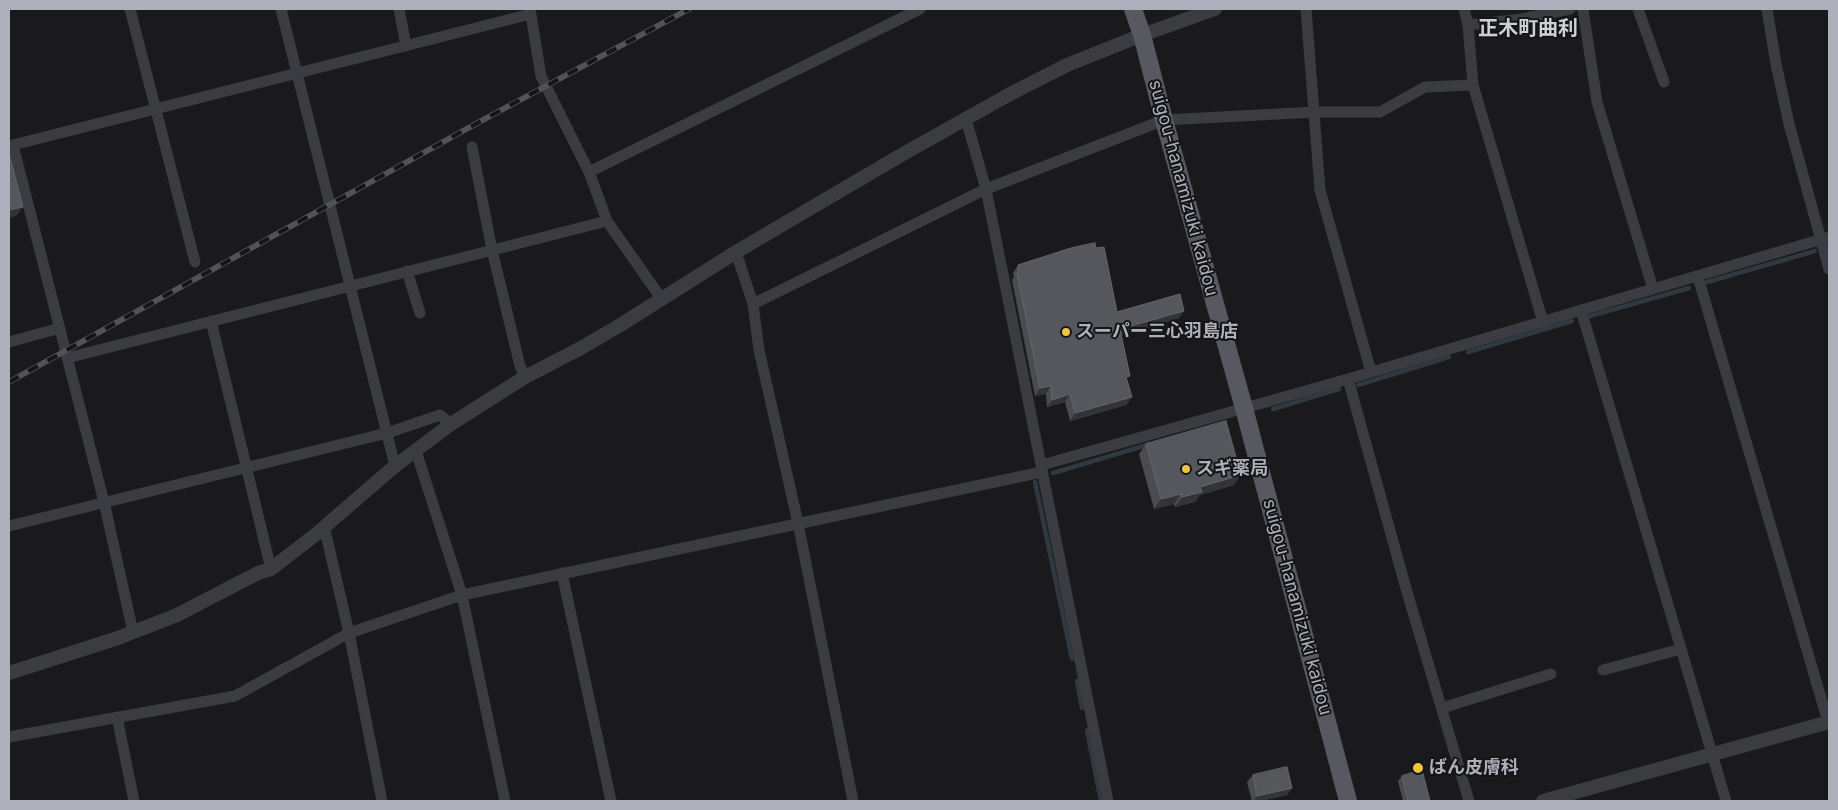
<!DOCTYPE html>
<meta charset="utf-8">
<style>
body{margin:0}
#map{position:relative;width:1838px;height:810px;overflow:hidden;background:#1a1a1c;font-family:Inter,sans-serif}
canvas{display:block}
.frame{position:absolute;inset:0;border:10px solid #adb0bb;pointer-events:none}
</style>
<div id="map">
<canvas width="1838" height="810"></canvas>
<div class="frame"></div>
</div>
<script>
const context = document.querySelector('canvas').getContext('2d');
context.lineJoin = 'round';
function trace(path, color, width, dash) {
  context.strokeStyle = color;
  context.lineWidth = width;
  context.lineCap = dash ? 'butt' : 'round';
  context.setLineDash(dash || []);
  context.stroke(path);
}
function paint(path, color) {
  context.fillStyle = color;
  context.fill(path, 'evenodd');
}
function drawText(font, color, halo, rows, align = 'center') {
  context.font = font + ' Inter,"Noto Sans JP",sans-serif';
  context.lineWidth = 4;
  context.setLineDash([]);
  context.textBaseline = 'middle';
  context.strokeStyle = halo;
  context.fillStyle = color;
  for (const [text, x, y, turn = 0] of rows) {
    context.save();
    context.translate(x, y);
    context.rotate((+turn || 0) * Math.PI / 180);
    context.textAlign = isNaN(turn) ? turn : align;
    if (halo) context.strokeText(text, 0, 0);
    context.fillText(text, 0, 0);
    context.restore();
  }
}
trace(new Path2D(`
 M 1707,282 L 1815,251
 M 1590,316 L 1689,288
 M 1468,352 L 1572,321
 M 1358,385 L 1449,357
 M 1273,409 L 1339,389
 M 1053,473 L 1150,444
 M 1035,482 L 1072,659
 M 1077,681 L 1082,708
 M 1087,730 L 1101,801`), '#303840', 4.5);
trace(new Path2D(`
 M 130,9 L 195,262
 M 281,9 L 395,466
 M 399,9 L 406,46
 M 530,9 L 541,76 L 589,172 L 607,221 L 661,298
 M 1306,9 L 1320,190 L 1371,372
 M 1464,9 L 1468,25 L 1473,85 L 1543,322
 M 1583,9 L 1597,102 L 1653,289
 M 1638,9 L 1664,82
 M 1767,9 L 1776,64 L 1789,124 L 1829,269
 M 1468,25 L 1522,19 L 1570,9
 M 966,119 L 986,189 L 1108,801
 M 13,145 L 104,502 L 133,632
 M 9,146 L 531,14
 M 472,147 L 492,250 L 520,366 L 525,377
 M 589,172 L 920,9
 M 736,252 L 753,304 L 759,350 L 798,523 L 853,801
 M 407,271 L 420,313
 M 1698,277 L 1828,722
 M 753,304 L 986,189 L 1164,120 L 1315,112 L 1380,112 L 1425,87 L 1473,85
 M 1581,310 L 1726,801
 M 211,321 L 271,569
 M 9,342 L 60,328
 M 67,358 L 607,221
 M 1348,379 L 1407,592 L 1469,801
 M 416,451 L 462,595 L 505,801
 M 1042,465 L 1348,379 L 1829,237
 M 9,526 L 387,433 L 440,415 L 451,424
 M 324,526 L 349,633 L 382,801
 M 562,573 L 611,801
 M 1603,670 L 1681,649
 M 1442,708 L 1551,674
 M 117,717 L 134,801
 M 9,737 L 235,696 L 349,633 L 462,595 L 1042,472`), '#3b3c41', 11);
trace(new Path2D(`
 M 9,673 L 118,638 L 177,615 L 258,573 L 271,569 L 315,535 L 395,466 L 451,424 L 525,377 L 581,348 L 622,324 L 736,252 L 903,154 L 1010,94 L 1067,65 L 1142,35 L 1215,9
 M 1543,801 L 1829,722`), '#3b3c41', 14);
trace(new Path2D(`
 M 1133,9 L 1142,35 L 1164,120 L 1244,408 L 1348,801`), '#575860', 18);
const rail = new Path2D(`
 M 9,382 L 481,121 L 689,9`);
trace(rail, '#52535a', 5.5);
trace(rail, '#151517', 4, [11]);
paint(new Path2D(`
 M 1018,265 L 1117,312 L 1179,318 L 1121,335 L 1127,380 L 1132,397 L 1126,405 L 1070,421 L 1065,402 L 1047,407 L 1046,394 L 1035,396 L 1012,280 L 1014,277 L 1013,273 Z
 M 1146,444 L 1234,485 L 1200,495 L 1195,502 L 1175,507 L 1174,504 L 1154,509 L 1139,454 Z
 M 1253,775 L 1292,788 L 1287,795 L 1260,801 L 1252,801 L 1247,782 Z
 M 1402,776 L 1430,801 L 1403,801 L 1398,781 Z`), '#4b4c51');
paint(new Path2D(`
 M 23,207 L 16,216 L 9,218 L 9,210 Z
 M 1184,311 L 1179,318 L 1115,337 L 1120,329 Z
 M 1051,386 L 1046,394 L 1035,396 L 1040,388 Z
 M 1070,394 L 1065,402 L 1047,407 L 1052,400 Z
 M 1132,397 L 1126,405 L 1070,421 L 1075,413 Z
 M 1241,475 L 1234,485 L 1200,495 L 1195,502 L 1175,507 L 1182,497 L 1200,487 Z
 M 1181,494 L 1174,504 L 1154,509 L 1161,499 Z
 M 1292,788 L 1287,795 L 1260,801 L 1253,801 L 1257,796 Z`), '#333437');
const building = new Path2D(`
 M 9,153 L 23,207 L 9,210 Z
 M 1095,243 L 1096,248 L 1104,247 L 1117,312 L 1180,294 L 1184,311 L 1120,329 L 1130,376 L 1126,377 L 1132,397 L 1075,413 L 1070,394 L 1052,400 L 1051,386 L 1040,388 L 1017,273 L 1019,272 L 1018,265 L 1071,248 Z
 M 1226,421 L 1241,475 L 1200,487 L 1202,492 L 1182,497 L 1181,494 L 1161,499 L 1146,444 Z
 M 1287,767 L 1292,788 L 1257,796 L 1253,775 Z
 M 1422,770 L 1430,801 L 1408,801 L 1402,776 Z`);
paint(building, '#56575c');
trace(building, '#64656b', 1);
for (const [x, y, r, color] of [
 [1066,332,5,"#efc33f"],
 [1186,469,5,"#efc33f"],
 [1418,768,6,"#efc33f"]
]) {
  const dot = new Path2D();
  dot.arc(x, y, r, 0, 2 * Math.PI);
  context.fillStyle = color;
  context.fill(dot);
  trace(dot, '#151517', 2);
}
drawText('18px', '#adb0bb', '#151517', [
 ["suigou-hanamizuki kaidou",1183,188,75],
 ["suigou-hanamizuki kaidou",1297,607,75]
]);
drawText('bold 18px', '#adb0bb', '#151517', [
 ["スーパー三心羽島店",1076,332],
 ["スギ薬局",1196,469],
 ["ばん皮膚科",1429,768]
], 'left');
drawText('bold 20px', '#ced0d8', '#151517', [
 ["正木町曲利",1528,29]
]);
</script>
